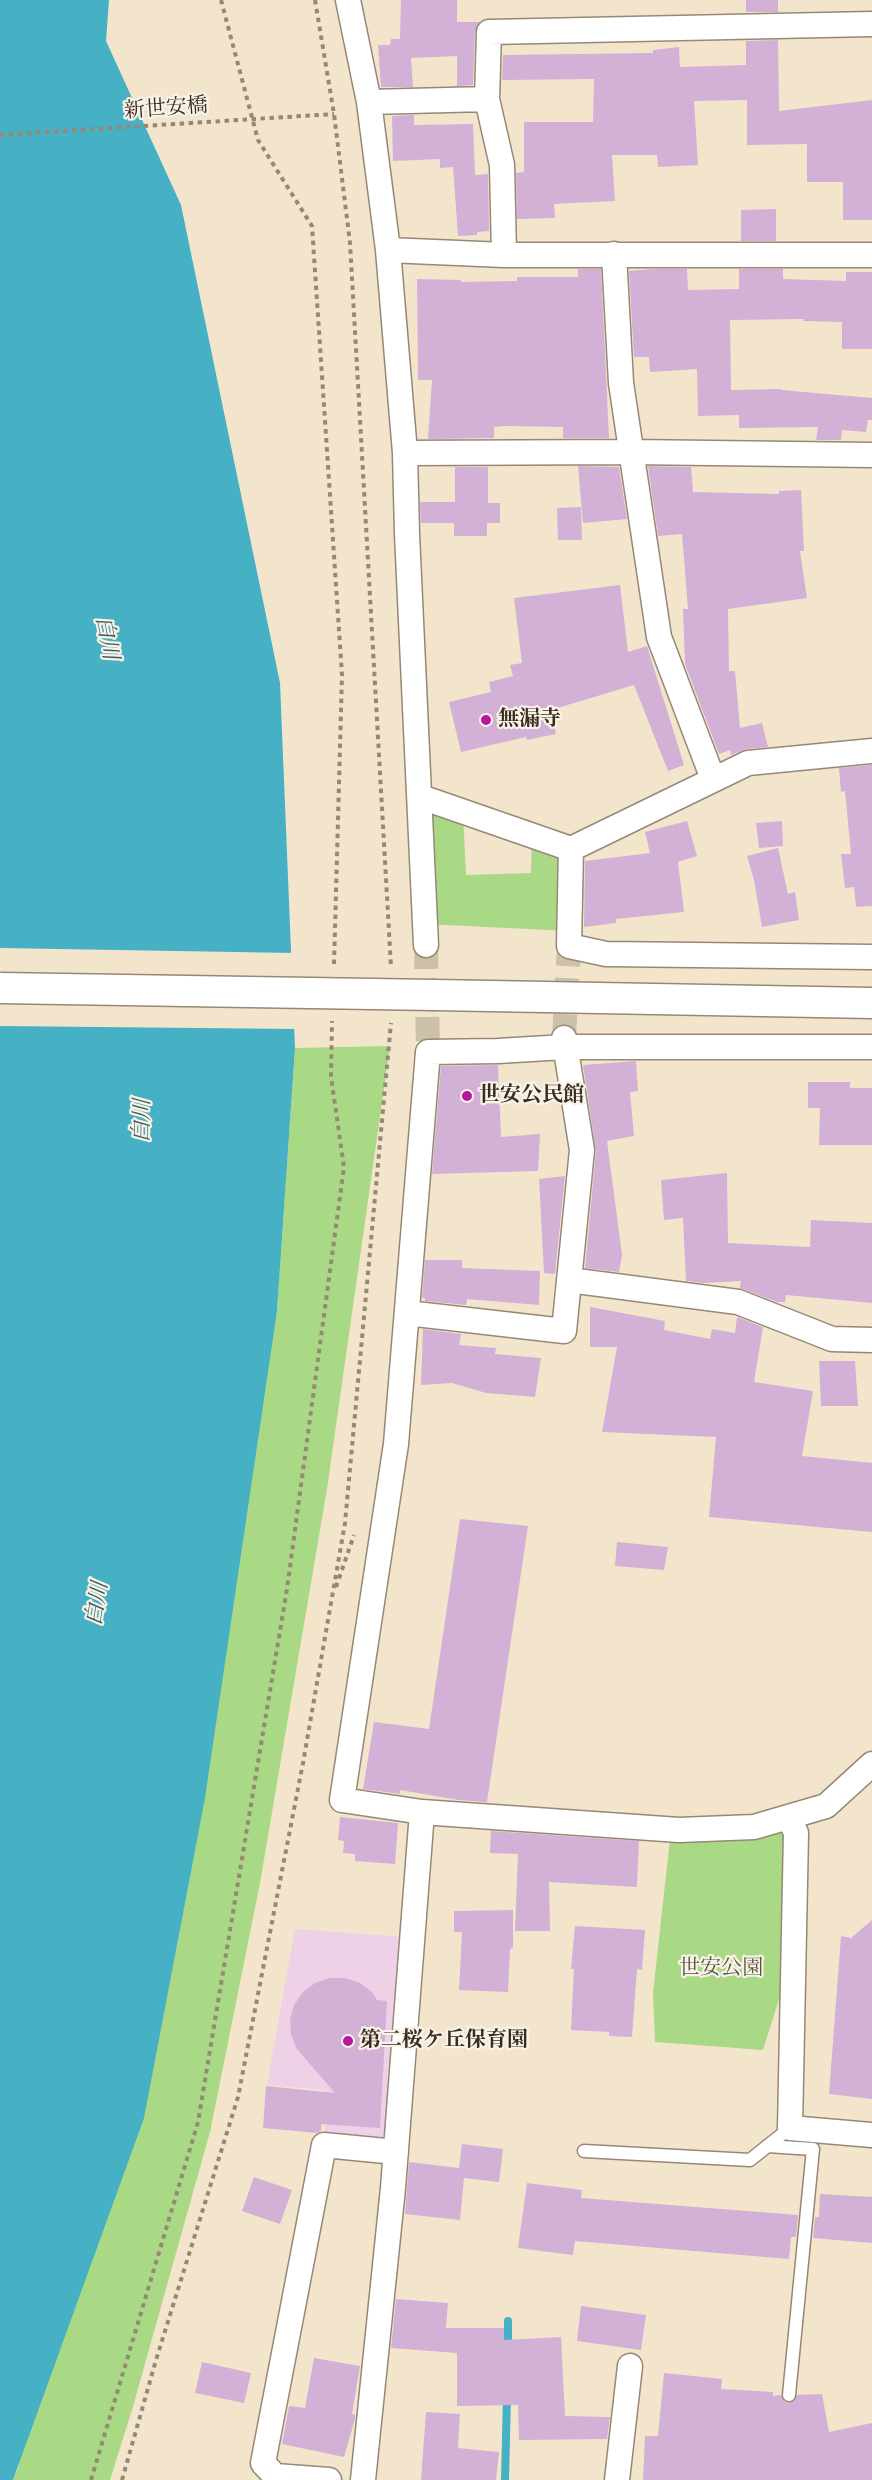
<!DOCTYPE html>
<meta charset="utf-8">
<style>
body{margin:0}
canvas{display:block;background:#f2e5cc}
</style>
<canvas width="872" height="2480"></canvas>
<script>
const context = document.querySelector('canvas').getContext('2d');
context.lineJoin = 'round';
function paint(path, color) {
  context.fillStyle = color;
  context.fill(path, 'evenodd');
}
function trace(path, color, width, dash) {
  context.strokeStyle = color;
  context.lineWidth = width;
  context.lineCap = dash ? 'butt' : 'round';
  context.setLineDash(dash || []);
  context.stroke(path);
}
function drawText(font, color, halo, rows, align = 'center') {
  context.font = font + ' "Gentium Book Plus","Noto Serif JP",serif';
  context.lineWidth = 4.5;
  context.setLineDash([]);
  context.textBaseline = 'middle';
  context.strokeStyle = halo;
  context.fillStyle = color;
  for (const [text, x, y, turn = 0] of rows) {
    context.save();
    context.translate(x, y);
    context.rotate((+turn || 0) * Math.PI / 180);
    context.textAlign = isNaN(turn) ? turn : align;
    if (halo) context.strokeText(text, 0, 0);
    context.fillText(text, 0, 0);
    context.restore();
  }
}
paint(new Path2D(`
 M 295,1929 L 404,1937 L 388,2131 L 379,2141 L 325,2138 L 326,2090 L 267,2085 Z`), '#eed0e7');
paint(new Path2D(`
 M 421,797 L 463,812 L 466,875 L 531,873 L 532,835 L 571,849 L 569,931 L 425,924 Z
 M 390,1046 L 327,1489 L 260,1883 L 210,2132 L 132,2410 L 110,2480 L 13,2480 L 18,2468 L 277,1311 L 295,1048 Z
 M 776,1828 L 790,1842 L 786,1977 L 763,2050 L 655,2042 L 653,1993 L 671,1830 Z`), '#aad986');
paint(new Path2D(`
 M 0,0 L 109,0 L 106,41 L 181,205 L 280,683 L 295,1048 L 277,1311 L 205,1798 L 144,2118 L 13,2480 L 0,2480 Z`), '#46b0c4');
paint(new Path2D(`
 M 0,948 L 294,953 L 297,1029 L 0,1026 Z`), '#f2e5cc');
trace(new Path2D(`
 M 508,2351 L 508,2321
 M 505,2480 L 507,2396`), '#46b0c4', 8);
paint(new Path2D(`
 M 401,0 L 457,0 L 457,22 L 480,22 L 475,32 L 473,85 L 457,86 L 457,56 L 411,58 L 413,87 L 381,87 L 378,45 L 390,45 L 391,39 L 400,39 Z
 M 746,0 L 778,0 L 778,12 L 746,12 Z
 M 778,40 L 779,111 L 872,100 L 872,220 L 843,220 L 843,182 L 807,182 L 807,144 L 747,145 L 747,100 L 694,101 L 698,165 L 658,167 L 657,155 L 612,155 L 615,201 L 554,204 L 555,218 L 517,219 L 516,173 L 524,172 L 524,122 L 593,122 L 594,79 L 502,80 L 503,55 L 653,53 L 653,50 L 679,47 L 680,67 L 746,65 L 746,41 Z
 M 414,115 L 414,125 L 473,124 L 475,175 L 488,174 L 489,231 L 477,232 L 477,235 L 458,236 L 453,167 L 440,168 L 440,159 L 393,161 L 392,116 Z
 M 776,209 L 776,241 L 741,241 L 741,210 Z
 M 578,269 L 601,269 L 609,438 L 563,438 L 563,427 L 505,426 L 494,427 L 494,438 L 428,439 L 432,380 L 418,380 L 417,279 L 461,280 L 461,282 L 517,281 L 517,277 L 578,277 Z
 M 652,269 L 687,269 L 688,290 L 739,289 L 739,269 L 783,269 L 783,279 L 846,281 L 846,272 L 872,272 L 872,349 L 842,349 L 842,322 L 803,321 L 804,319 L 730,320 L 731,390 L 781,389 L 781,390 L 872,398 L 872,420 L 868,420 L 866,432 L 842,430 L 841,440 L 816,440 L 818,427 L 739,428 L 739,415 L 698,416 L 697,369 L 650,372 L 649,357 L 634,357 L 629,271 Z
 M 578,466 L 619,467 L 627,519 L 583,523 Z
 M 648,466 L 691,467 L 693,492 L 779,494 L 779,491 L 801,490 L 804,551 L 800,551 L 807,598 L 728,609 L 729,671 L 735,671 L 740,728 L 762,723 L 768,747 L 746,749 L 731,755 L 730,750 L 719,754 L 685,664 L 683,609 L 688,609 L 682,534 L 658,536 Z
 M 455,467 L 488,467 L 488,503 L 500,503 L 500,523 L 487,523 L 487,536 L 454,536 L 454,523 L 421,523 L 420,502 L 455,502 Z
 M 581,507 L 582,540 L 558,540 L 557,508 Z
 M 620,585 L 628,652 L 647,646 L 684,765 L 668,771 L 634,685 L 551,710 L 556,734 L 527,740 L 526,737 L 461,752 L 449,702 L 491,692 L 489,682 L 513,676 L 510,665 L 522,663 L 514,598 Z
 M 872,765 L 872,906 L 856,907 L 854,887 L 845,888 L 841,854 L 851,854 L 845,791 L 841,792 L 839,768 Z
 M 687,821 L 697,856 L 678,862 L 684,912 L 616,919 L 616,923 L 584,927 L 585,861 L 650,853 L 645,832 Z
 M 782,821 L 783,846 L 759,848 L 756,823 Z
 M 778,848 L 788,894 L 795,892 L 799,920 L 762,927 L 754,880 L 747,856 Z
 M 636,1061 L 638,1091 L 630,1092 L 634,1136 L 607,1141 L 622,1255 L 619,1272 L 585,1268 L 596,1151 L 583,1065 Z
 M 498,1065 L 501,1137 L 540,1134 L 538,1171 L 432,1174 L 441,1066 Z
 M 808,1082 L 850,1082 L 850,1088 L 872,1088 L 872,1145 L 819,1145 L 820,1108 L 808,1108 Z
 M 727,1173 L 728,1243 L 810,1247 L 811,1220 L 872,1223 L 872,1303 L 786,1295 L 785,1302 L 777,1302 L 740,1288 L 741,1281 L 703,1283 L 686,1281 L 683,1218 L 664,1220 L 661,1180 Z
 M 565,1176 L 555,1274 L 544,1273 L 539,1179 Z
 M 425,1260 L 462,1260 L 462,1268 L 540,1271 L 539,1305 L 467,1299 L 466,1305 L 425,1301 L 425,1298 L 422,1298 Z
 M 590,1307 L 665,1321 L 664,1330 L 710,1339 L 712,1329 L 735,1333 L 737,1317 L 763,1327 L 754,1382 L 813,1391 L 802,1456 L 872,1463 L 872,1532 L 709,1517 L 716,1437 L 602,1432 L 617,1347 L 590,1347 Z
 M 423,1329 L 461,1334 L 459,1345 L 496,1348 L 495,1354 L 541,1358 L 535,1397 L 486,1393 L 452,1383 L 421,1385 Z
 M 819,1361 L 855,1361 L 858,1406 L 821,1406 Z
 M 460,1519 L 528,1526 L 487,1802 L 459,1800 L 400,1790 L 400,1794 L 363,1789 L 374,1722 L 429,1729 Z
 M 617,1542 L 668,1547 L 664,1570 L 615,1566 Z
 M 340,1817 L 398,1823 L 395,1864 L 355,1861 L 355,1854 L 343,1853 L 344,1841 L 338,1840 Z
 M 491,1831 L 639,1841 L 637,1887 L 549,1882 L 550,1931 L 515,1931 L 518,1854 L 490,1853 Z
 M 513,1910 L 513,1948 L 510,1949 L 508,1992 L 459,1990 L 462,1932 L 454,1932 L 454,1911 Z
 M 872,1920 L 872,2099 L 829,2094 L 841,1936 L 851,1938 Z
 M 575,1926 L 645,1930 L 642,1970 L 637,1969 L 632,2037 L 609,2036 L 609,2032 L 571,2030 L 574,1969 L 571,1969 Z
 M 329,1978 L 345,1978 L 360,1983 L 372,1992 L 377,2000 L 387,2001 L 380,2128 L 321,2124 L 321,2131 L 317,2133 L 263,2128 L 266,2086 L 335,2093 L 297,2049 L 291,2035 L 290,2020 L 294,2005 L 303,1992 L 315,1983 Z
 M 462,2144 L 503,2149 L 499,2182 L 464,2178 L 460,2220 L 405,2214 L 409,2162 L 459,2168 Z
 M 254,2177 L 292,2190 L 280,2224 L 242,2211 Z
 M 527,2183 L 582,2190 L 581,2198 L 798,2215 L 796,2237 L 791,2237 L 789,2259 L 575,2241 L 573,2255 L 518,2248 Z
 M 820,2194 L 872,2197 L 872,2243 L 813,2238 L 815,2217 L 819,2217 Z
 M 396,2299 L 448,2303 L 446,2328 L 504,2328 L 504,2340 L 561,2337 L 565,2416 L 610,2417 L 607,2439 L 519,2440 L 518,2405 L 457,2406 L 457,2353 L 391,2348 Z
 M 581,2306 L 646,2315 L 641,2350 L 577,2341 Z
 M 314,2358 L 360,2366 L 352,2414 L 355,2415 L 355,2419 L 344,2457 L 282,2444 L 289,2406 L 305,2408 Z
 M 202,2362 L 251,2373 L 244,2403 L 195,2393 Z
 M 664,2373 L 722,2379 L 721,2389 L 773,2392 L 773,2396 L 781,2395 L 784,2401 L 788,2403 L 795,2400 L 797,2395 L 822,2394 L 829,2432 L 872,2423 L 872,2480 L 643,2480 L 645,2436 L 658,2436 Z
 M 426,2412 L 460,2414 L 458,2448 L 499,2452 L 496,2480 L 421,2480 Z`), '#d3b1d6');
trace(new Path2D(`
 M 426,945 L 428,1052
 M 564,1038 L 569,946`), '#cdc0a9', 24, [24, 12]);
const service = new Path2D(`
 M 767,2146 L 813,2149 L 789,2395
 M 584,2151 L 750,2160 L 790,2128`);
const minor = new Path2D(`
 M 348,0 L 369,102 L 388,250 L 405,453 L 407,534 L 426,945
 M 369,102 L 487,99
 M 388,250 L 504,255 L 872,255
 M 614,254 L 621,383 L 659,637 L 713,779
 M 504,255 L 502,165 L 487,99 L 489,32 L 872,24
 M 405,453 L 631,452 L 872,455
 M 872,751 L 748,763 L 571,849 L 569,946 L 606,954 L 872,957
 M 421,797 L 571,849
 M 569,1280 L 738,1302 L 832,1339 L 872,1340
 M 407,1313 L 564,1331 L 582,1150 L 564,1038
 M 422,1812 L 342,1800 L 396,1444 L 428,1052 L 498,1051 L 565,1047 L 872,1047
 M 789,1817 L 796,1833 L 790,2128 L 872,2135
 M 329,2480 L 275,2476 L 263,2463 L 324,2145 L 396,2152
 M 363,2480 L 393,2188 L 422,1812 L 679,1830 L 754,1827 L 826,1806 L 872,1764
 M 617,2480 L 630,2366`);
const tertiary = new Path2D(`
 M 435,995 L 872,1003`);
trace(service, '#968875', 15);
trace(minor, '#968875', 27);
trace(tertiary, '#968875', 33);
trace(new Path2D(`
 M 221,0 L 258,140 L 312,226 L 342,675 L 334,965
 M 315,0 L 334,114 L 350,243 L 391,967
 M 336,1587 L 354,1535
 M 91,2480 L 198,2122 L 287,1589 L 344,1167 L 331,1077 L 332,1021
 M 122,2480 L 156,2360 L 238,2097 L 303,1763 L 345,1523 L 391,1023`), '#968875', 4, [4.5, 4.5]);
trace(service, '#fff', 12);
trace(minor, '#fff', 24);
trace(tertiary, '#fff', 30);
const tertiaryBridge = new Path2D(`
 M 0,988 L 435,995`);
trace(tertiaryBridge, '#968875', 33, []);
trace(new Path2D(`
 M 0,135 L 334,114`), '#968875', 4, [4.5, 4.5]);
trace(tertiaryBridge, '#fff', 30);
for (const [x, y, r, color] of [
 [486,720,6,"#b5179e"],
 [467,1096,6,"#b5179e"],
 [348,2041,6,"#b5179e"]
]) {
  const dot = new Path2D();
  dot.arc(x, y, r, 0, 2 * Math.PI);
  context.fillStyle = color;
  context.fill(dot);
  trace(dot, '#f7f3e8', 2);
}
drawText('21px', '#3b2a1e', '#f7f3e8', [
 ["新世安橋",166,109,-4]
]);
drawText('bold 21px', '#3b2a1e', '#f7f3e8', [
 ["無漏寺",498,720],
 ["世安公民館",479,1096],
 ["第二桜ケ丘保育園",360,2041]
], 'left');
drawText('21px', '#575638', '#f7f3e8', [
 ["世安公園",721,1969]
]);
drawText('italic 22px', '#3f5958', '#f7f3e8', [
 ["白川",106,638,79],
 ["白川",143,1121,-89],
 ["白川",98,1604,-81]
]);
</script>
